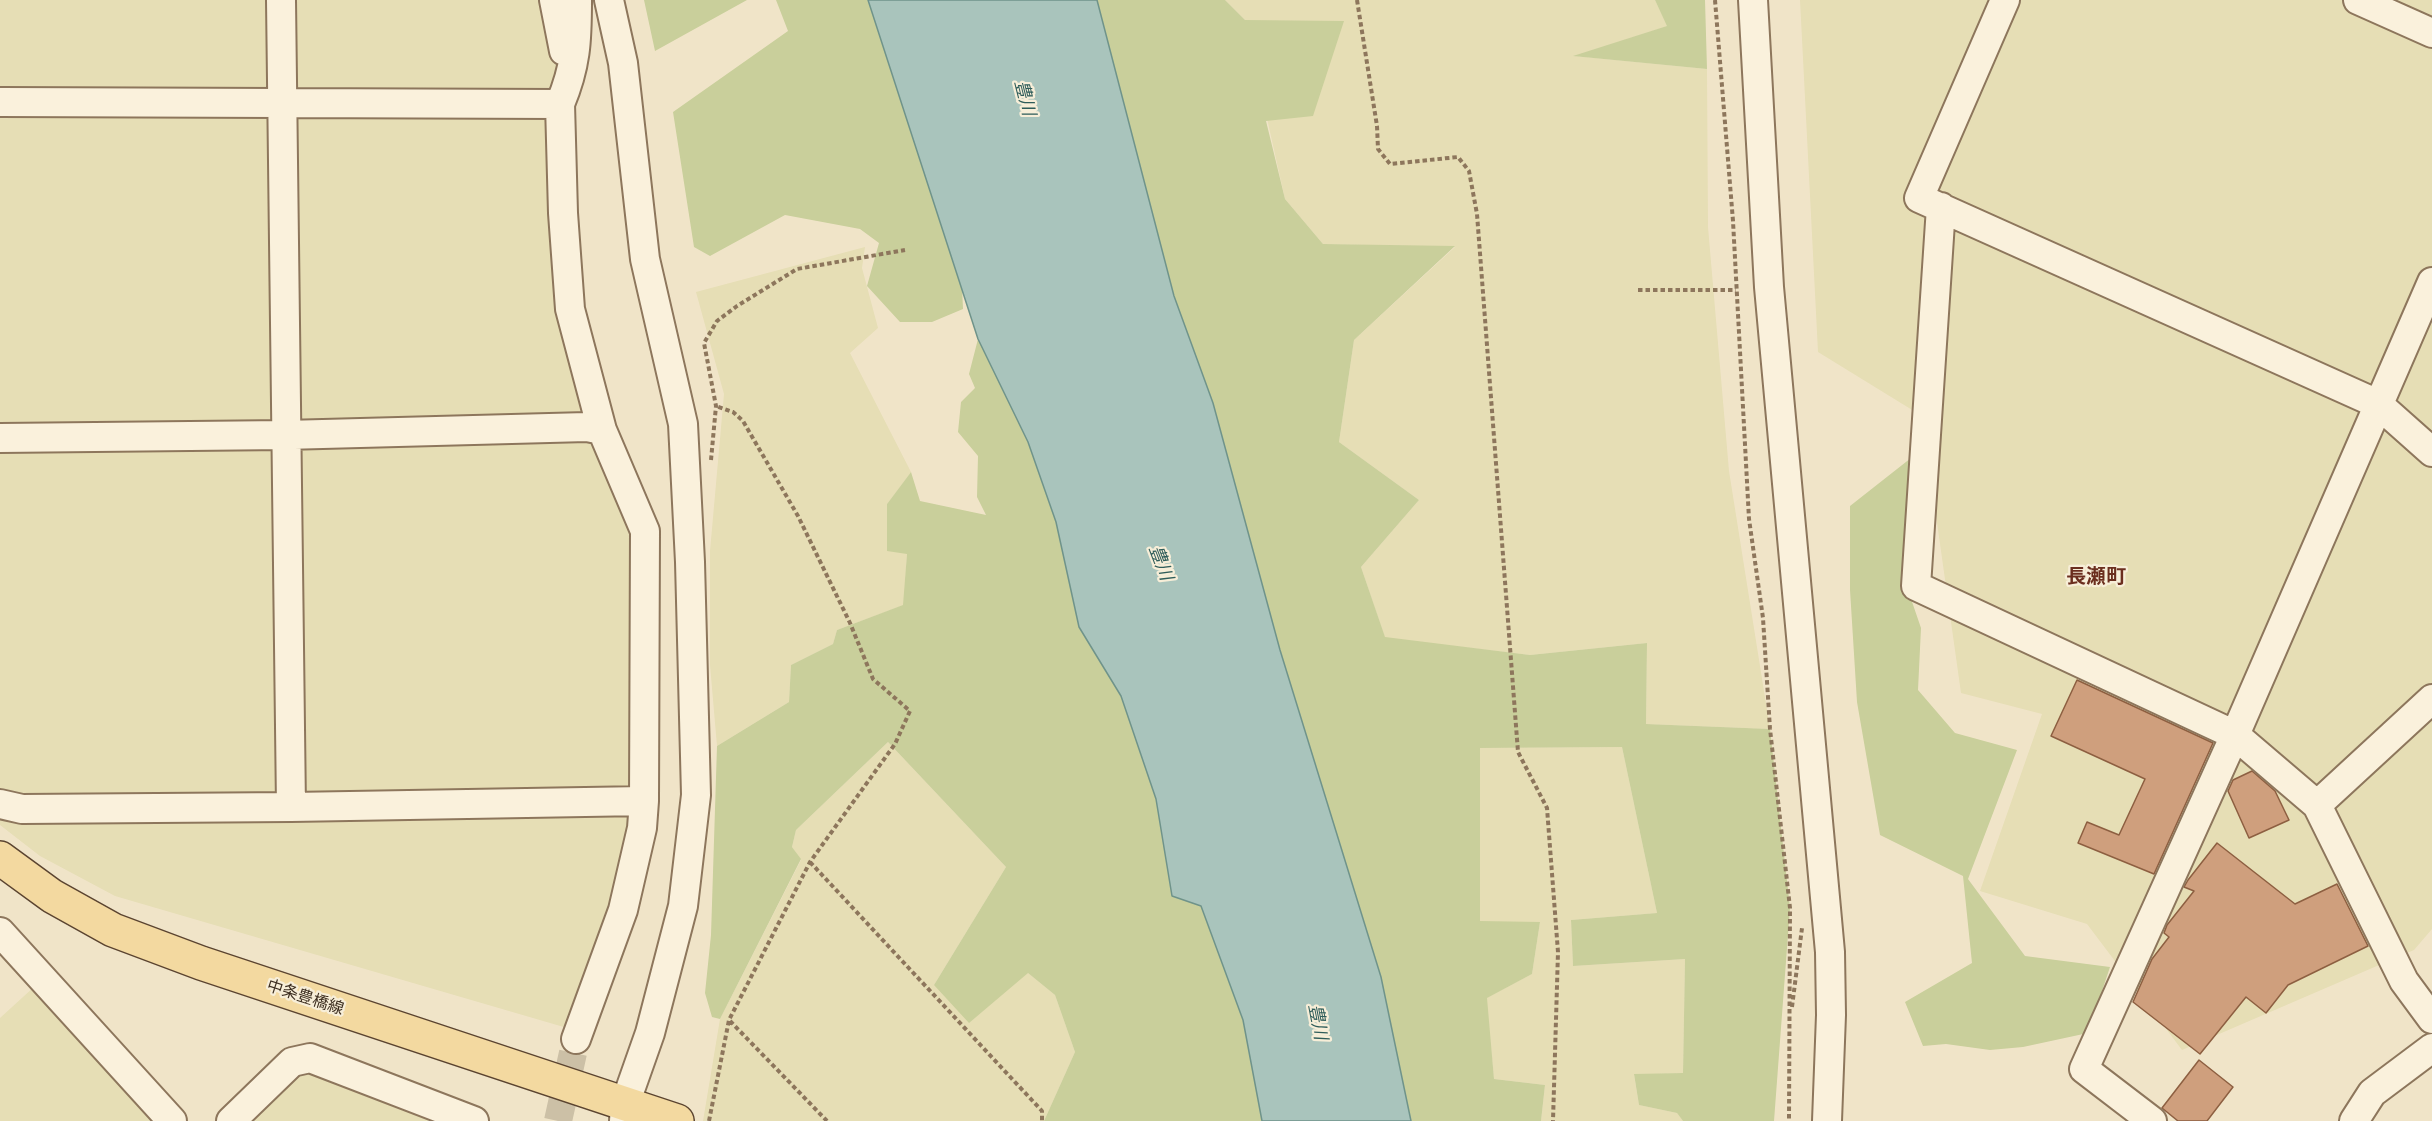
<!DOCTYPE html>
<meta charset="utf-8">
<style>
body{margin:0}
canvas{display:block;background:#f0e4c8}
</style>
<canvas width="2432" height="1121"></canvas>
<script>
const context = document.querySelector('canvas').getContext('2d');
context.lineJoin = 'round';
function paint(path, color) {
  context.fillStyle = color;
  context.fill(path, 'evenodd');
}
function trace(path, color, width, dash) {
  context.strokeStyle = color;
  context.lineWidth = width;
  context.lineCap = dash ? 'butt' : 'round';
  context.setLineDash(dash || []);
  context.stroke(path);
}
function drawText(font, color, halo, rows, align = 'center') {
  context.font = font + ' "Times New Roman","Noto Sans JP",serif';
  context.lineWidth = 4.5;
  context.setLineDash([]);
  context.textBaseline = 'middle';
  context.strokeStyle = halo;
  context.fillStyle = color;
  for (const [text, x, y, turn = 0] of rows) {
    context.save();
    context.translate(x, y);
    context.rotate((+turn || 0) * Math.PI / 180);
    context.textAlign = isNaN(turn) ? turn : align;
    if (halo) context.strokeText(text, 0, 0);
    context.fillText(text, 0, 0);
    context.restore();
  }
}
paint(new Path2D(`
 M 0,0 L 549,0 L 563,67 L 553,120 L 553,296 L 589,412 L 631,520 L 636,818 L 574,1030 L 115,896 L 40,856 L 0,825 Z
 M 1225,0 L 1655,0 L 1668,26 L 1575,56 L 1707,69 L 1708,227 L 1729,471 L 1770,729 L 1646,724 L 1647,643 L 1530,655 L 1385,638 L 1361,567 L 1419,500 L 1339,442 L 1354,340 L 1455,247 L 1323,244 L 1285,199 L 1245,20 Z
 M 1800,0 L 2432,0 L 2432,929 L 2414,950 L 2182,1050 L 2087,924 L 1980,891 L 2042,714 L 1961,693 L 1922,416 L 1818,352 Z
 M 865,247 L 862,268 L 878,328 L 850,353 L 911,472 L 887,504 L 907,553 L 904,605 L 837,630 L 833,644 L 791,665 L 789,702 L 717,746 L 710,665 L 710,551 L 724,394 L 696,292 Z
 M 888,742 L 1006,867 L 934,985 L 1028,973 L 1055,995 L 1075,1052 L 1044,1121 L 703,1121 L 720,1019 L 801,860 L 792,847 L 796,830 Z
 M 1622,747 L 1657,913 L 1571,920 L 1573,966 L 1685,959 L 1683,1073 L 1634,1075 L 1639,1105 L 1677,1113 L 1683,1121 L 1541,1121 L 1545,1085 L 1494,1079 L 1486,998 L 1532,974 L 1540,922 L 1480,922 L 1480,748 Z
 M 35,986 L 158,1121 L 0,1121 L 0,1018 Z
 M 305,1067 L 453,1121 L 250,1121 Z`), '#e6deb5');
paint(new Path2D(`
 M 644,0 L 747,0 L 655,51 Z
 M 776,0 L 868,0 L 962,287 L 963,309 L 932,322 L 900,322 L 867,286 L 879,243 L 860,229 L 785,215 L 710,256 L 694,247 L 673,112 L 788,31 Z
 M 1097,0 L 1225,0 L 1245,20 L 1344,21 L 1313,116 L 1266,121 L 1285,199 L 1323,244 L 1455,246 L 1354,340 L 1339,442 L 1419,500 L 1361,567 L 1385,637 L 1530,655 L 1647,643 L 1646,724 L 1770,729 L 1790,908 L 1774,1121 L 1683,1121 L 1677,1113 L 1639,1105 L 1634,1074 L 1683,1073 L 1685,959 L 1573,966 L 1571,920 L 1657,913 L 1622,747 L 1480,748 L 1480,921 L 1540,922 L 1532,974 L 1487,998 L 1494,1079 L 1545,1085 L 1541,1121 L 1411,1121 L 1381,977 L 1280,650 L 1213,403 L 1174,296 Z
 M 1655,0 L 1705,0 L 1707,69 L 1573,56 L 1667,26 Z
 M 978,339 L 1028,442 L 1056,522 L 1079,627 L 1121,696 L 1156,799 L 1172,895 L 1201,906 L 1243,1020 L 1262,1121 L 1044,1121 L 1075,1052 L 1055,995 L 1028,973 L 969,1023 L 934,985 L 1006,867 L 888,742 L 796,830 L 792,847 L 801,859 L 720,1019 L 712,1017 L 705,993 L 711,935 L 717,746 L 789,702 L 791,665 L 833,644 L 837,630 L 903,605 L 907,554 L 887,551 L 887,504 L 911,472 L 920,501 L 986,515 L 977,497 L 978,456 L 958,432 L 961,402 L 975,388 L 969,374 Z
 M 1911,458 L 1909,593 L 1921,628 L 1918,690 L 1955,733 L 2017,750 L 1968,879 L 2025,956 L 2110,967 L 2088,1033 L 2023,1047 L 1990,1050 L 1946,1044 L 1923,1046 L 1905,1002 L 1972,963 L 1963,876 L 1880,835 L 1857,702 L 1850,590 L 1850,506 Z`), '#c9cf9b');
const water = new Path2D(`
 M 868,0 L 1097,0 L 1174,296 L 1213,403 L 1280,650 L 1381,977 L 1411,1121 L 1262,1121 L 1243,1020 L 1201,906 L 1172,896 L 1156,799 L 1121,696 L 1079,627 L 1056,522 L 1028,442 L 978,339 Z`);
paint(water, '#a9c4bc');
trace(water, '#6f938a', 1.5);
const building = new Path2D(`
 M 2077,680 L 2213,743 L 2154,874 L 2078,843 L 2087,822 L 2119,835 L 2145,779 L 2051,736 Z
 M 2252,771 L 2275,791 L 2289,820 L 2249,838 L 2228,791 L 2233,780 Z
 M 2217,843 L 2295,904 L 2337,884 L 2368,946 L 2288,985 L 2266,1013 L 2246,997 L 2200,1054 L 2133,1002 L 2152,959 L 2169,937 L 2164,933 L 2167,925 L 2194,891 L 2184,887 L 2188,880 Z
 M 2199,1060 L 2233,1087 L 2207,1121 L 2178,1121 L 2162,1108 Z`);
paint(building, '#cf9f7d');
trace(building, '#8d5f41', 1.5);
trace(new Path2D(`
 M 558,1121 L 576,1039`), '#ccc0a6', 28, [28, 14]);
const minor = new Path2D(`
 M 281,0 L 291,807
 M 554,0 L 564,51
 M 609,0 L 623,63 L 645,259 L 683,424 L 690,562 L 696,795 L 683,906 L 650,1033 L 625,1104 L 624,1121
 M 1753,0 L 1769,287 L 1830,952 L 1831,1015 L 1827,1121
 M 2005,0 L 1919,198 L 2378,404 L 2432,452
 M 2358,0 L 2432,33
 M 0,102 L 560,104 C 576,66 577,41 577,0
 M 1941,207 L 1916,586 L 2235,735 L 2317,805 L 2404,981 L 2432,1019
 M 0,438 L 285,435 L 587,427 L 602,430
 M 0,804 L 22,809 L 291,807 L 644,801 L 645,531 L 602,430 L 570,309 L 563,213 L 560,104
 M 2317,805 L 2432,699
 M 0,932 L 172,1121
 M 576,1039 L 623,910 L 642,828 L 644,801
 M 231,1121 L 292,1062 L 310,1058 L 474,1121
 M 2152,1121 L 2084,1069 L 2235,735 L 2432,282
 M 2354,1121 L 2372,1093 L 2432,1048`);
const major = new Path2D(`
 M 0,858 L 52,896 L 113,930 L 201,963 L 677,1121`);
trace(minor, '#8d765c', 32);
trace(major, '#5b4430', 36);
trace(new Path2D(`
 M 1357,0 L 1377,126 L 1378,149 L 1390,164 L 1458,157 L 1469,171 L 1477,214 L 1518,752 L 1547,808 L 1558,952 L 1553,1121
 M 1715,0 L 1733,221 L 1749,519 L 1763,618 L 1770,729 L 1790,908 L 1789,1121
 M 1638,290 L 1736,290
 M 711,460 L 716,406 L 704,343 L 717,321 L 737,306 L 797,269 L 905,250
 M 810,862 L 1042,1111 L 1042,1121
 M 1792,1007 L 1802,928
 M 730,1021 L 827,1121
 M 709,1121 L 729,1020 L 810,862 L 895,744 L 910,711 L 873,679 L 850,623 L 798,516 L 743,421 L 733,412 L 716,406`), '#8d765c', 4, [4.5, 3]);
trace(minor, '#faf1dc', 28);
trace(major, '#f3d9a0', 33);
drawText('16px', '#3d2e20', '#f7eed8', [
 ["中条豊橋線",305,998,18]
]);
drawText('italic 18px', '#2f5d5a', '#f7eed8', [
 ["豊川",1024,98,76],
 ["豊川",1160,563,69],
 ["豊川",1317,1022,79]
]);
drawText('bold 20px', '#6b2e1e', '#f7eed8', [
 ["長瀬町",2096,578]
]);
</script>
